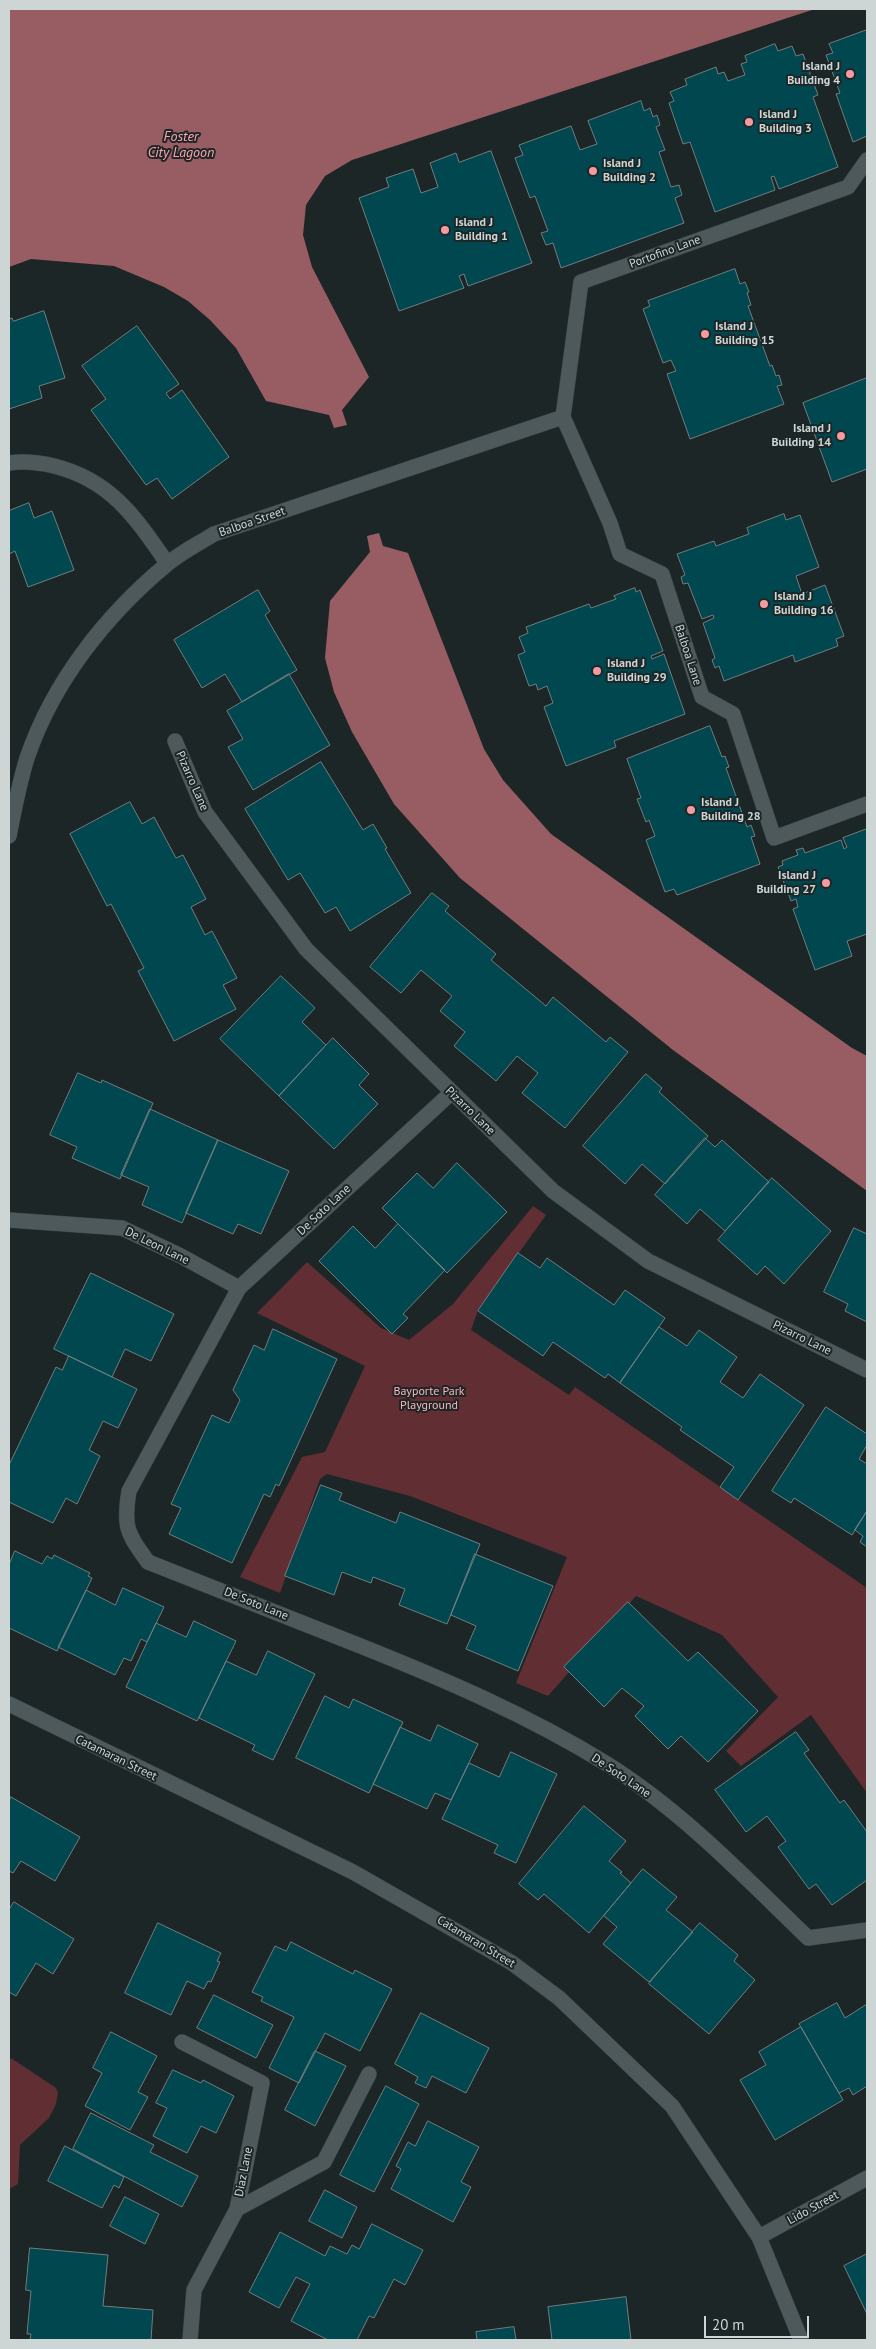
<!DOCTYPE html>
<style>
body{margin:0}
#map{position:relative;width:876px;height:2349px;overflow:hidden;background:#1c2627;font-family:"PT Sans",sans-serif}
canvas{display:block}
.frame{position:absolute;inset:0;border:10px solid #ced5d5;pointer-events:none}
.scale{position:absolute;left:704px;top:2316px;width:105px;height:22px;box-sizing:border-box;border:2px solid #ced5d5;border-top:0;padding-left:6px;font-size:15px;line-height:18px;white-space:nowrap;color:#ced5d5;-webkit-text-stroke:4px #1c2627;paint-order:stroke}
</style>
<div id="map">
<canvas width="876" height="2349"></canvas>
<div class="frame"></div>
<div class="scale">20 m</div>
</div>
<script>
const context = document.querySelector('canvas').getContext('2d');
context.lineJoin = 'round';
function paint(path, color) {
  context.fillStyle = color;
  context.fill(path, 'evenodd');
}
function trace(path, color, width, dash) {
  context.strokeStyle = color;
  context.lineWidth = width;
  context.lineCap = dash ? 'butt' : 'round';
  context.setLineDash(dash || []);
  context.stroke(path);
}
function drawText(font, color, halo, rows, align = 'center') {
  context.font = font + ' "PT Sans",sans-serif';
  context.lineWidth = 4;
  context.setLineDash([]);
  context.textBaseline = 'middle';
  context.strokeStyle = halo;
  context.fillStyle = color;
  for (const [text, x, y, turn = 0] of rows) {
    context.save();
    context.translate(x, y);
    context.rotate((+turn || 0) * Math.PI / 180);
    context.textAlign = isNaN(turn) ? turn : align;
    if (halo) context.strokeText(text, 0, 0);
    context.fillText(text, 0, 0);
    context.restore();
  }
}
paint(new Path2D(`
 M 533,1206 L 546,1215 L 478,1310 L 471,1330 L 569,1395 L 575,1387 L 867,1588 L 867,1793 L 811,1715 L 741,1766 L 726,1751 L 778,1697 L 722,1635 L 636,1596 L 548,1696 L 516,1683 L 567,1557 L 410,1496 L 327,1474 L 320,1479 L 280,1593 L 240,1577 L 302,1457 L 325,1452 L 365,1366 L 257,1313 L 307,1262 L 381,1328 L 409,1340 L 453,1304 Z
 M 11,2058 L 56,2088 L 58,2093 L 56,2104 L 49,2118 L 20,2145 L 18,2184 L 9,2189 L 9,2061 Z`), '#612e34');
paint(new Path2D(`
 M 9,9 L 815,9 L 352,160 L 325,176 L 306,205 L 303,235 L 312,267 L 369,377 L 342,410 L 347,425 L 334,428 L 329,415 L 266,401 L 236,348 L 210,320 L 188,301 L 164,287 L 114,266 L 31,259 L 9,267 Z
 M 379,533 L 383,546 L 408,553 L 484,749 L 503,780 L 551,834 L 852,1048 L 867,1056 L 867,1191 L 673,1050 L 460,878 L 394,804 L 352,732 L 334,692 L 325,658 L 330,601 L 370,552 L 367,536 Z`), '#985d62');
const building = new Path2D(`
 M 867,30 L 867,136 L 853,142 L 836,94 L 840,93 L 826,55 L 833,53 L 829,44 Z
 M 775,44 L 778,51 L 792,46 L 796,56 L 803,54 L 818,95 L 813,97 L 838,167 L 779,189 L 774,176 L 771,177 L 775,190 L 715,212 L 690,142 L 683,144 L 669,103 L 674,101 L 670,92 L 687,85 L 685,79 L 716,67 L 718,74 L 724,72 L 728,81 L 745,75 L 741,64 L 747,62 L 745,56 Z
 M 641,101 L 644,111 L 650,108 L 653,117 L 657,115 L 660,125 L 656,127 L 665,150 L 659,152 L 671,187 L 679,185 L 682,195 L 675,198 L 684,223 L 561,268 L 553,243 L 546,245 L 541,233 L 548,231 L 535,196 L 530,198 L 515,158 L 523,155 L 519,145 L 571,126 L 580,150 L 597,144 L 588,121 Z
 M 491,151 L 532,263 L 468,286 L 464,274 L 459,276 L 464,288 L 399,311 L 359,198 L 389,187 L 386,178 L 413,169 L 421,193 L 438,187 L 430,163 L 456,153 L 459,162 Z
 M 735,269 L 740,284 L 745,282 L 749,292 L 747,293 L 751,305 L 748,306 L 770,366 L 772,365 L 776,376 L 779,375 L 782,385 L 777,386 L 784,404 L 690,439 L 667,374 L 676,371 L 671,360 L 663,363 L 643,309 L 650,306 L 648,301 Z
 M 44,311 L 65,378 L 39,386 L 42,398 L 9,409 L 9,319 L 12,318 L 13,321 Z
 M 137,326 L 179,384 L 166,393 L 170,399 L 182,390 L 229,457 L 172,499 L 157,478 L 146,485 L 91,410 L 106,399 L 82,366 Z
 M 867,378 L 867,469 L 832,482 L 803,403 Z
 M 29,503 L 34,518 L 52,511 L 74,570 L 28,587 L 15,551 L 9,554 L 9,511 Z
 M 784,514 L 786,520 L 800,515 L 819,567 L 796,576 L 802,594 L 825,585 L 844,636 L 836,639 L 838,646 L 795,662 L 793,655 L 724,681 L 719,666 L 715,668 L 712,660 L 715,658 L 703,623 L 714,618 L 713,615 L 702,619 L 688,583 L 683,584 L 681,577 L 685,575 L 677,554 L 714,541 L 716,546 L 749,534 L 747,528 Z
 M 635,588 L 636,592 L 640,590 L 663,651 L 651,656 L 652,659 L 664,654 L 685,714 L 614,741 L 616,747 L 566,766 L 544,707 L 553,703 L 547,686 L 538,690 L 536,684 L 529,686 L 518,655 L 525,652 L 519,637 L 528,633 L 526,627 L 589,604 L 591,608 L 616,599 L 614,596 Z
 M 258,590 L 270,611 L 265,615 L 297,670 L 242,702 L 225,674 L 202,688 L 174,640 Z
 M 289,674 L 330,745 L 253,790 L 228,747 L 243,739 L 227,711 Z
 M 710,726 L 722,757 L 725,756 L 729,767 L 726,768 L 747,827 L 751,825 L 755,836 L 751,837 L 760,864 L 677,895 L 674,889 L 665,892 L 646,840 L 655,836 L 649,820 L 646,822 L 637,799 L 641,798 L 627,759 Z
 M 321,762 L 363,830 L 373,824 L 387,848 L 385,849 L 411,893 L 350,931 L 336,907 L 325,913 L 300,873 L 288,880 L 245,809 Z
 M 130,802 L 142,824 L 154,817 L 176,858 L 183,855 L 206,899 L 191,907 L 205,935 L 212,931 L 237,978 L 223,985 L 236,1009 L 174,1041 L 138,971 L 144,968 L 111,904 L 107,906 L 70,834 Z
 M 867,829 L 867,934 L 847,941 L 852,956 L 815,970 L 793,909 L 798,907 L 796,899 L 791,901 L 778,867 L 783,865 L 782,861 L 798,855 L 796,850 L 803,848 L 805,853 L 841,840 L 844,849 L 847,847 L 843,838 Z
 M 432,893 L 449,906 L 445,911 L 496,954 L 491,960 L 546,1006 L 553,997 L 606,1042 L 610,1037 L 628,1052 L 565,1128 L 522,1093 L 538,1073 L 517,1056 L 496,1081 L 454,1046 L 465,1032 L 440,1011 L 452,996 L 421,970 L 401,993 L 370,967 Z
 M 281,976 L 315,1008 L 302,1022 L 326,1045 L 279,1096 L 220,1039 Z
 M 333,1038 L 369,1074 L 359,1085 L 378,1104 L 334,1149 L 279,1096 Z
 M 78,1073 L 101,1083 L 102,1080 L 153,1103 L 120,1179 L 72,1158 L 77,1147 L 50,1135 Z
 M 646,1074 L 662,1088 L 659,1092 L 708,1136 L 665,1184 L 642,1164 L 625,1184 L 583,1146 Z
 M 150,1109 L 218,1140 L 182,1223 L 142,1205 L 149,1187 L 121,1175 Z
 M 705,1138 L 715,1147 L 722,1140 L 769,1182 L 725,1231 L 700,1209 L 687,1224 L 655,1195 Z
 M 218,1140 L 289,1171 L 261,1234 L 238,1224 L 233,1234 L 186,1213 Z
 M 457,1163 L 507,1212 L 447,1273 L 382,1208 L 417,1173 L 433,1188 Z
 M 772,1178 L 831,1231 L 784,1284 L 765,1266 L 757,1275 L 718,1240 Z
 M 398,1224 L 445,1270 L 403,1314 L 408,1318 L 392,1334 L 319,1261 L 353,1226 L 375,1248 Z
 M 854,1228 L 867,1234 L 867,1322 L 845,1311 L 848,1304 L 824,1292 Z
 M 518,1253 L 540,1268 L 547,1258 L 614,1305 L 625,1290 L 665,1318 L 620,1383 L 608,1374 L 605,1378 L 553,1342 L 543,1356 L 478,1311 Z
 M 91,1273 L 174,1314 L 151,1361 L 125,1349 L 112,1377 L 54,1349 Z
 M 659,1327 L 687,1346 L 699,1330 L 737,1357 L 720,1382 L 743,1398 L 760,1374 L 804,1405 L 738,1500 L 720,1487 L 734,1467 L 680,1430 L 682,1427 L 620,1383 Z
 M 273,1329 L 337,1359 L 279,1486 L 276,1484 L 270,1497 L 264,1494 L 232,1563 L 169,1534 L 181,1508 L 171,1504 L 212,1415 L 229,1423 L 240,1400 L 233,1390 L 254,1345 L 264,1350 Z
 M 69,1356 L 137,1389 L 118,1428 L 103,1421 L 89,1450 L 100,1456 L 77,1504 L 66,1498 L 53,1523 L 9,1502 L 9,1465 L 56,1367 L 62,1370 Z
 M 826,1407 L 867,1434 L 867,1445 L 859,1459 L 867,1464 L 867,1511 L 852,1535 L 794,1498 L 791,1503 L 772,1491 Z
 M 321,1485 L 342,1493 L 339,1500 L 396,1523 L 400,1512 L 480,1544 L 447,1624 L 399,1605 L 405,1589 L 373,1577 L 371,1583 L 342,1572 L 334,1595 L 285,1576 Z
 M 867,1511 L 867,1547 L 860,1542 L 863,1536 L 855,1530 Z
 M 15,1551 L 42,1564 L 47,1556 L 52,1559 L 54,1555 L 90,1573 L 88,1576 L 92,1578 L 57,1651 L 9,1628 L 9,1565 Z
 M 475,1554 L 553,1586 L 518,1671 L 466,1649 L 476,1626 L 451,1615 Z
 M 123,1588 L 164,1607 L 147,1642 L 141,1639 L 131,1661 L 124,1658 L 115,1675 L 58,1647 L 86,1590 L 115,1605 Z
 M 628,1602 L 688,1661 L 698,1652 L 758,1711 L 708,1762 L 681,1736 L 668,1749 L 635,1716 L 644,1706 L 622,1688 L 604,1707 L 564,1667 Z
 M 194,1621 L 236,1641 L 197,1721 L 126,1687 L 156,1623 L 186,1637 Z
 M 268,1651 L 315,1674 L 273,1760 L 252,1750 L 255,1745 L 199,1718 L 226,1661 L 256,1675 Z
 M 325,1696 L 349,1708 L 353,1699 L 403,1722 L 369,1793 L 296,1758 Z
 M 438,1725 L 478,1744 L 451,1800 L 435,1793 L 427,1809 L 373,1784 L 400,1727 L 430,1741 Z
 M 796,1732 L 809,1750 L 804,1753 L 840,1803 L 844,1800 L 867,1832 L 867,1880 L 832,1905 L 816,1884 L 809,1889 L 778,1847 L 786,1841 L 767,1816 L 746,1832 L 715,1790 Z
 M 511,1752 L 557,1774 L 516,1863 L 494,1853 L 498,1845 L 442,1819 L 469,1763 L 499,1777 Z
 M 11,1797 L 80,1837 L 55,1881 L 21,1861 L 13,1873 L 9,1871 L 9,1802 Z
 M 584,1806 L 626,1841 L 609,1861 L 622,1872 L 620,1873 L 631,1883 L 589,1933 L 544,1894 L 538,1900 L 519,1884 Z
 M 643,1869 L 677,1897 L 666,1910 L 693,1932 L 649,1982 L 603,1944 L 617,1927 L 604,1916 Z
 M 14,1902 L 74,1939 L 53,1974 L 36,1963 L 16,1996 L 9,1992 L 9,1910 Z
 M 158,1923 L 221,1953 L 217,1961 L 220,1962 L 211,1982 L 208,1981 L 204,1989 L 187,1981 L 171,2015 L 125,1993 Z
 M 700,1923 L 738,1955 L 734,1961 L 755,1980 L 709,2034 L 649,1984 Z
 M 291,1942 L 353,1974 L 355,1970 L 392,1989 L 360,2051 L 325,2033 L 299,2083 L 269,2068 L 294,2017 L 261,2001 L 263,1997 L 252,1992 L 275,1946 L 286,1951 Z
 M 214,1995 L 273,2025 L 256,2058 L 197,2028 Z
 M 837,2003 L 845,2018 L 867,2004 L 867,2086 L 853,2095 L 849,2088 L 839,2093 L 799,2024 Z
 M 421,2013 L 489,2048 L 466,2093 L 432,2076 L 426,2088 L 415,2083 L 418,2077 L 395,2064 Z
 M 801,2027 L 843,2100 L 775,2140 L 740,2080 L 766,2065 L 759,2052 Z
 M 111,2032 L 157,2056 L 138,2092 L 148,2097 L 130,2130 L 85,2106 L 102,2073 L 93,2068 Z
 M 315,2051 L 346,2066 L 315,2126 L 285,2110 Z
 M 173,2070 L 201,2083 L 203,2080 L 234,2096 L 216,2133 L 201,2126 L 187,2153 L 153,2136 L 167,2108 L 156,2103 Z
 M 386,2086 L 419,2104 L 374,2192 L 340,2175 Z
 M 91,2113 L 154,2145 L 150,2152 L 198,2176 L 182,2207 L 73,2149 Z
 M 428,2121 L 479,2147 L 461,2182 L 471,2187 L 453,2222 L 391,2189 L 401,2169 L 396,2166 L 408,2142 L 415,2146 Z
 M 65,2146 L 124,2177 L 119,2188 L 114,2185 L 102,2208 L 48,2181 Z
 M 325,2190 L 357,2207 L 342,2238 L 309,2221 Z
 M 125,2197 L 159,2214 L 145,2244 L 110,2226 Z
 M 372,2224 L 423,2250 L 405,2285 L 394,2279 L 374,2318 L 369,2316 L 357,2340 L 328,2340 L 291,2321 L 310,2284 L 296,2277 L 279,2308 L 249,2292 L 280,2232 L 325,2256 L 330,2246 L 347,2254 L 352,2245 L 359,2249 Z
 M 30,2248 L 108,2255 L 103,2306 L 153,2310 L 151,2340 L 30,2340 L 31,2334 L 27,2334 L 31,2291 L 26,2290 Z
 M 867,2254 L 867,2314 L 844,2266 Z
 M 626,2297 L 631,2340 L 552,2340 L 548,2307 Z
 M 514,2327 L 516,2340 L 477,2340 L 476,2332 Z`);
paint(building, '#00474f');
trace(building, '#717d7f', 1);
const minor = new Path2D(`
 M 563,417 L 610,523 L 620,554 L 662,574 L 702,697 L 733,714 L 774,838 L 867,804
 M 563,417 L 581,282 L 848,187 L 867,160
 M 9,463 C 23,461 41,463 54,466 C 111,480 136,518 167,563
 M 175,741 L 205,812 L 306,949 L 553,1191 L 648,1261 L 867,1370
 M 9,836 C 14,810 19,784 27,758 C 53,682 105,616 166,565 C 180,553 198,544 214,534 L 563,417
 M 451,1093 L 239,1288 L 129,1491 C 123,1527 127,1533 148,1562 C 217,1589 285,1616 353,1643 C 441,1678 526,1714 607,1764 C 682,1811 745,1877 808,1938 L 867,1930
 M 9,1220 L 122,1228 L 181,1256 L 239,1288
 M 9,1704 L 353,1872 L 512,1963 L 559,1998 L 672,2106 L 759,2237 L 801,2340
 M 182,2042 L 262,2083 L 237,2209 L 194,2290 L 190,2340
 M 237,2209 L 324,2162 L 369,2074
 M 759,2237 L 867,2178`);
trace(minor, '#3a4243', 16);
trace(minor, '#4e595b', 15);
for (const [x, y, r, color] of [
 [850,74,5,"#f49aa1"],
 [749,122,5,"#f49aa1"],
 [593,171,5,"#f49aa1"],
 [445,230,5,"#f49aa1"],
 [705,334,5,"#f49aa1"],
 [841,436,5,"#f49aa1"],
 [764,604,5,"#f49aa1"],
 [597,671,5,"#f49aa1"],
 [691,810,5,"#f49aa1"],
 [826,883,5,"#f49aa1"]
]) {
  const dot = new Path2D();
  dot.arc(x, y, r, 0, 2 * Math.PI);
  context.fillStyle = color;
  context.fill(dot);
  trace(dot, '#1c2627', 2);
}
drawText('bold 12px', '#ced5d5', '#1c2627', [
 ["Island J",840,67,"right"],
 ["Building 4",840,81,"right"],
 ["Island J",759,115],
 ["Building 3",759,129],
 ["Island J",603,164],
 ["Building 2",603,178],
 ["Island J",455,223],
 ["Building 1",455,237],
 ["Island J",715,327],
 ["Building 15",715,341],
 ["Island J",831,429,"right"],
 ["Building 14",831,443,"right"],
 ["Island J",774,597],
 ["Building 16",774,611],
 ["Island J",607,664],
 ["Building 29",607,678],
 ["Island J",701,803],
 ["Building 28",701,817],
 ["Island J",816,876,"right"],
 ["Building 27",816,890,"right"]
], 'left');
drawText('12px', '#ced5d5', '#1c2627', [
 ["Portofino Lane",665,252,-20],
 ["Balboa Street",252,522,-19],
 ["Balboa Lane",688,655,72],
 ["Pizarro Lane",192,781,66],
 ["Pizarro Lane",470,1111,44],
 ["De Soto Lane",324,1210,-43],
 ["De Leon Lane",157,1246,26],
 ["Pizarro Lane",802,1338,26],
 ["De Soto Lane",256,1604,22],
 ["Catamaran Street",116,1758,26],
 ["De Soto Lane",621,1776,34],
 ["Catamaran Street",476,1942,31],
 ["Diaz Lane",244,2172,-79],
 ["Lido Street",813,2208,-29]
]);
drawText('12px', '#fdb3b7', '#1c2627', [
 ["Bayporte Park",429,1392],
 ["Playground",429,1406]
]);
drawText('italic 14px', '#ffa4aa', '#1c2627', [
 ["Foster",181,137],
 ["City Lagoon",181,153]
]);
</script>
